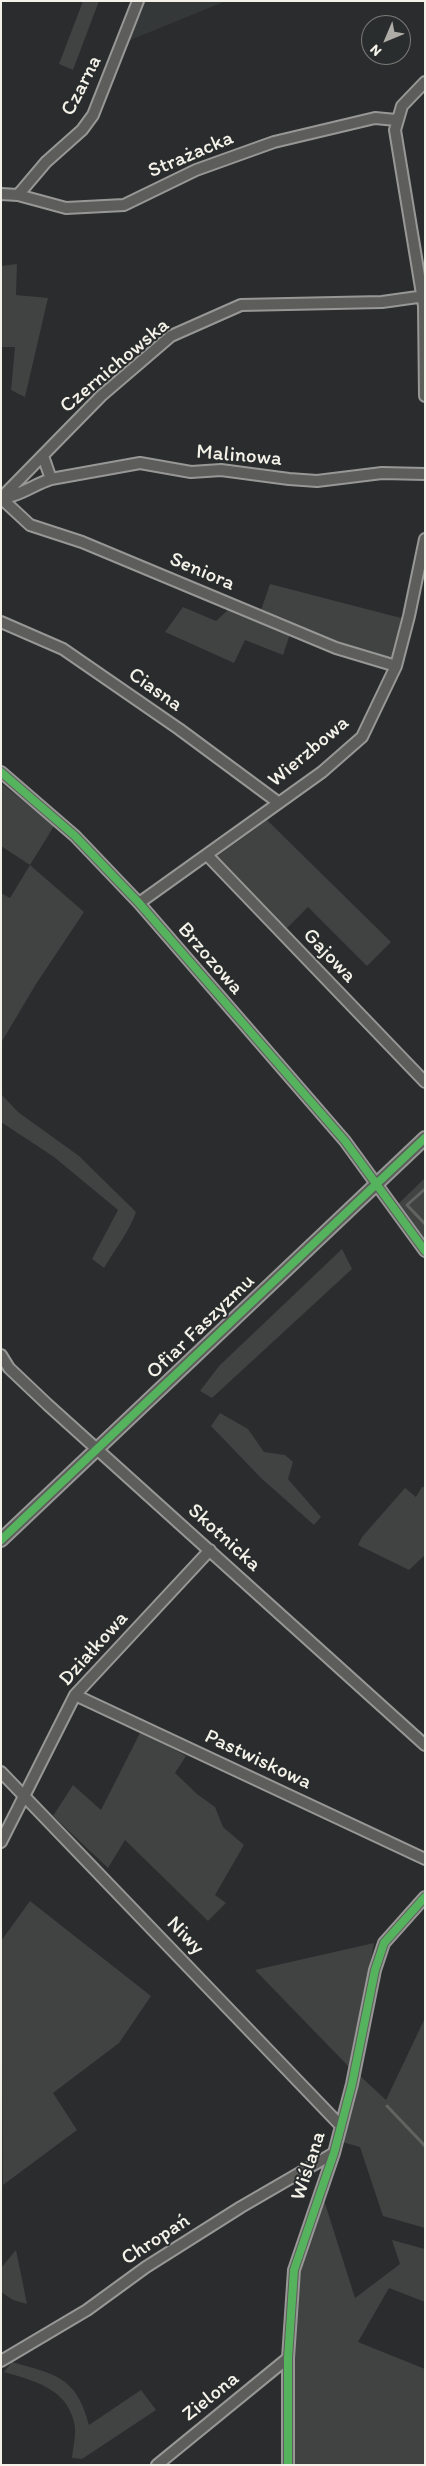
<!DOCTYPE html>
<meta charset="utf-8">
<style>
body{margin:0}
#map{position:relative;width:426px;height:2466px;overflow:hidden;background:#2b2c2d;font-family:Itim,sans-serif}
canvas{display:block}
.frame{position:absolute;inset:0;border:2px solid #f4f1e8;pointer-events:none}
.north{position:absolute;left:361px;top:15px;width:50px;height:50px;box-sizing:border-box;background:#2a2d2e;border:1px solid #7b7b78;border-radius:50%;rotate:225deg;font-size:14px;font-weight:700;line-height:20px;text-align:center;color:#f4f1e8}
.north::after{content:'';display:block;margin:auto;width:18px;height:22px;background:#aeaca7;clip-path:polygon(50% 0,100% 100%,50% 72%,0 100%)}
</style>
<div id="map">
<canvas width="426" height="2466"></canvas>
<div class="frame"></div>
<div class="north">N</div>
</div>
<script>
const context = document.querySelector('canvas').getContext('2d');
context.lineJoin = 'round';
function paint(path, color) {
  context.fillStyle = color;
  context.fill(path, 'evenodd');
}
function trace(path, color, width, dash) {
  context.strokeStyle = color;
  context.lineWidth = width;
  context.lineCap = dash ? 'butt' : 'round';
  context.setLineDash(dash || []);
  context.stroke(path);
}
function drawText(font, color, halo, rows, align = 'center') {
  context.font = font + ' Itim,sans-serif';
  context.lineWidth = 4;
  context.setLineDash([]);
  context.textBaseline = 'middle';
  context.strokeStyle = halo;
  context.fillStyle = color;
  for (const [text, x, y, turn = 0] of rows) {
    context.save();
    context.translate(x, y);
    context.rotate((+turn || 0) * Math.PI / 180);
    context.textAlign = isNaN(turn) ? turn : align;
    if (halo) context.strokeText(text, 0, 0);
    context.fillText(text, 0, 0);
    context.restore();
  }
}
paint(new Path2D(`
 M 145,1 L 226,1 L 128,41 Z`), '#353838');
paint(new Path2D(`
 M 83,1 L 99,1 L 73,70 L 59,64 Z
 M 17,264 L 16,295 L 48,298 L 25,397 L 11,390 L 15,347 L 1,347 L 1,266 Z
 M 270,584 L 401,618 L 394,656 L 387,658 L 341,646 L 260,613 Z
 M 183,607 L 216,621 L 231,607 L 290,634 L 283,655 L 245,640 L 234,663 L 165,632 Z
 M 1,783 L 54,826 L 30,865 L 84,912 L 36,984 L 1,1043 L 1,893 L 10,898 L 30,865 L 1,846 Z
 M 267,820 L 391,942 L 367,966 L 308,907 L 285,930 L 216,857 Z
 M 1,1094 L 18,1112 L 79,1156 L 136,1212 C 130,1230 114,1251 104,1268 L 92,1259 L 118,1210 L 54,1157 L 1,1122 Z
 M 425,1178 L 425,1243 L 397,1205 Z
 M 342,1249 L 352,1269 L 212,1398 L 200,1391 L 219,1366 Z
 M 220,1413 L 248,1429 L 264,1452 L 285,1455 L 293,1462 L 288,1479 L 321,1517 L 314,1525 L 261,1478 L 211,1426 Z
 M 422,1487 L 425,1487 L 425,1555 L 409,1570 L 358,1545 L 362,1537 L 405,1488 L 416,1497 Z
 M 141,1731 L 186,1756 L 175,1773 L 197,1794 L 215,1807 L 223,1827 L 244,1845 L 215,1895 L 226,1903 L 208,1921 L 125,1840 L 108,1868 L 53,1816 L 73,1785 L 101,1810 Z
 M 30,1901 L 151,1996 L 119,2043 L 53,2093 L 77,2130 L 3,2185 L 1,1941 Z
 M 374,1943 L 350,2068 L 255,1970 Z
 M 425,2018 L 425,2228 L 383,2216 L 360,2147 L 342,2142 L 358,2074 L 386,2100 Z
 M 323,2197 L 355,2298 L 400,2264 L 392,2240 L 425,2249 L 425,2302 L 389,2288 L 358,2342 L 425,2369 L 425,2465 L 292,2465 L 293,2354 L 301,2271 Z
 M 16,2250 L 27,2304 L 13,2300 L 1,2292 L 1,2268 Z
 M 12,2362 C 55,2374 77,2377 89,2425 L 141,2390 L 156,2410 L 82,2459 L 72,2458 C 73,2447 77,2432 74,2422 C 66,2388 34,2381 4,2372 Z`), '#414242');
trace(new Path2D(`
 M 425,1189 L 407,1205 L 425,1224
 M 387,2106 L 425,2146`), '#626361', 3);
const minor = new Path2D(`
 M 425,82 L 402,106 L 395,130 L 424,306 L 425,396
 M 1,194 L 18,195 L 66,208 L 124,205 L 196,170 L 274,142 L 375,118 L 396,120
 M 18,195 L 46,162 L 82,130 L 93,115 L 138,1
 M 43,456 L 51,479 L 140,463 L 191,472 L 221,470 L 289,479 L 317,481 L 382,473 L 425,474
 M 1,498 L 101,396 L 171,336 L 241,305 L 382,302 L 425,296
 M 1,498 L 30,525 L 82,542 L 336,648 L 396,666
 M 1,498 C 18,497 35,484 51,479
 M 1,622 L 63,649 L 179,729 L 279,803
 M 1,772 L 75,836 L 139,903 L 345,1141 L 425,1251
 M 207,855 L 425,1082
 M 139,903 L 322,772 L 362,737 L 396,666 L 409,616 L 425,539
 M 1,1355 L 9,1368 L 48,1405 L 425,1745
 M 75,1695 L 425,1859
 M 1,1772 L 341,2126
 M 1,1842 L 75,1695 L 210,1550
 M 1,2361 L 87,2310 L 146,2267 L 241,2207 L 334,2153
 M 157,2465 L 288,2358
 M 288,2465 L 288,2358 L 294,2270 L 334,2153 L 352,2084 L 375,1970 L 384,1943 L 425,1897`);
const tertiary = new Path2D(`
 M 1,1540 L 425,1138`);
trace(minor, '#979796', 14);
trace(tertiary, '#979796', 16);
trace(minor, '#5d5d5c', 10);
trace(tertiary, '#5d5d5c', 12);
trace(new Path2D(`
 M 1,772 L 75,836 L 139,903 L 345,1141 L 425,1251
 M 1,1540 L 425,1138
 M 288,2465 L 288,2358 L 294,2270 L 334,2153 L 352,2084 L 375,1970 L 384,1943 L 425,1897`), '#56b35d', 8);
drawText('21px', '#f4f1e8', '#2a2d2e', [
 ["Czarna",82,86,-63],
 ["Strażacka",191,155,-23],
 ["Czernichowska",115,366,-40],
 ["Malinowa",239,456,5],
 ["Seniora",202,572,23],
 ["Ciasna",155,690,35],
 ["Wierzbowa",309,752,-40],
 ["Gajowa",329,956,46],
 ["Brzozowa",210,959,49],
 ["Ofiar Faszyzmu",201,1327,-44],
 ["Skotnicka",224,1538,42],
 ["Działkowa",94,1649,-48],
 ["Pastwiskowa",258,1760,25],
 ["Niwy",185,1936,46],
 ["Wiślana",309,2166,-72],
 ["Chropań",156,2240,-33],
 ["Zielona",211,2397,-39]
]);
</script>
